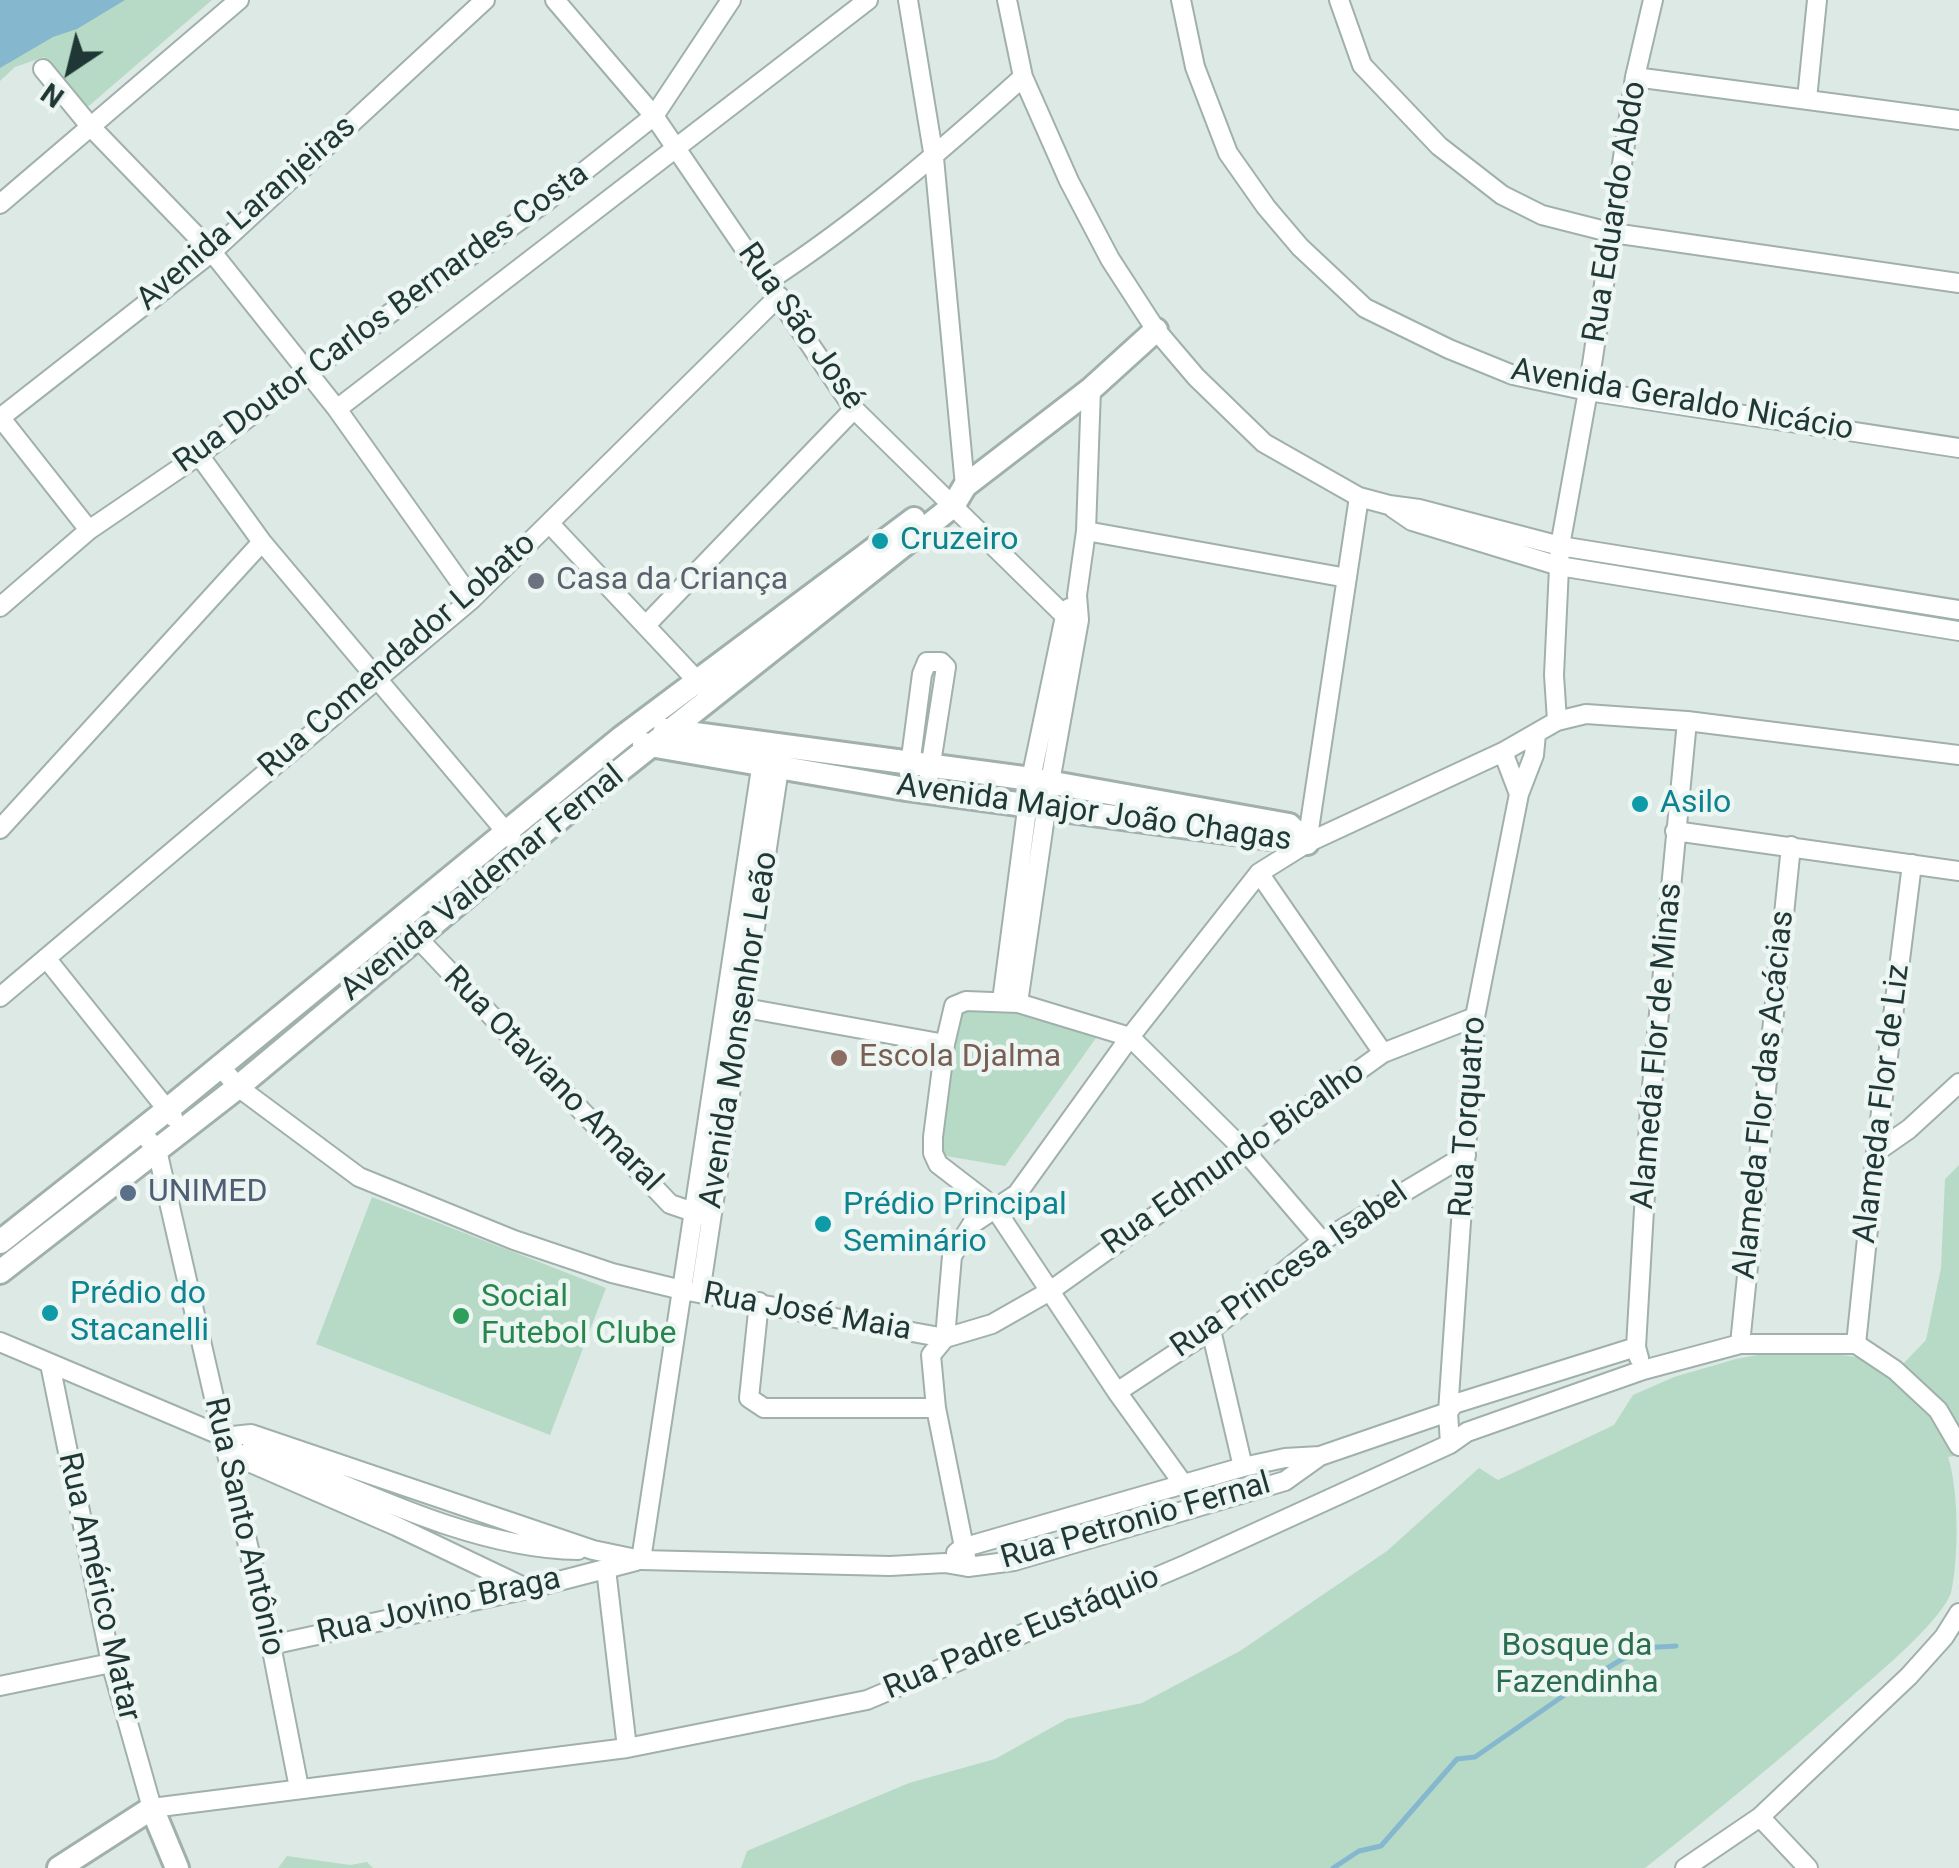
<!DOCTYPE html>
<meta charset="utf-8">
<style>
body{margin:0}
#map{position:relative;width:1959px;height:1868px;overflow:hidden;background:#dde9e5;font-family:Roboto,sans-serif}
canvas{display:block}
.north{position:absolute;left:20px;top:20px;width:100px;height:100px;-webkit-text-stroke:8px #edf6f3;paint-order:stroke;rotate:215deg;font-size:28px;font-weight:700;line-height:40px;text-align:center;color:#1f3735}
.north::after{content:'';display:block;margin:auto;width:35px;height:45px;background:#1f3735;clip-path:polygon(50% 0,100% 100%,50% 72%,0 100%)}
</style>
<div id="map">
<canvas width="1959" height="1868"></canvas>
<div class="north">N</div>
</div>
<script>
const context = document.querySelector('canvas').getContext('2d');
context.lineJoin = 'round';
function paint(path, color) {
  context.fillStyle = color;
  context.fill(path, 'evenodd');
}
function trace(path, color, width, dash) {
  context.strokeStyle = color;
  context.lineWidth = width;
  context.lineCap = dash ? 'butt' : 'round';
  context.setLineDash(dash || []);
  context.stroke(path);
}
function drawText(font, color, halo, rows, align = 'center') {
  context.font = font + ' Roboto,sans-serif';
  context.lineWidth = 9;
  context.setLineDash([]);
  context.textBaseline = 'middle';
  context.strokeStyle = halo;
  context.fillStyle = color;
  for (const [text, x, y, turn = 0] of rows) {
    context.save();
    context.translate(x, y);
    context.rotate((+turn || 0) * Math.PI / 180);
    context.textAlign = isNaN(turn) ? turn : align;
    if (halo) context.strokeText(text, 0, 0);
    context.fillText(text, 0, 0);
    context.restore();
  }
}
paint(new Path2D(`
 M 0,0 L 212,0 L 84,110 L 44,57 L 15,67 L 0,81 Z
 M 1016,1005 L 1092,1030 L 1096,1038 L 1005,1166 L 940,1155 L 936,1148 L 955,1011 L 961,1006 Z
 M 1959,1165 L 1959,1455 L 1948,1457 C 1959,1490 1959,1559 1951,1593 C 1939,1623 1878,1674 1851,1697 C 1784,1756 1715,1813 1645,1868 L 741,1868 L 747,1851 L 909,1783 L 995,1759 L 1067,1719 L 1142,1703 L 1240,1651 L 1387,1551 L 1479,1468 L 1498,1480 L 1614,1425 L 1633,1395 L 1674,1377 L 1736,1359 L 1785,1350 L 1850,1356 L 1902,1365 L 1926,1340 L 1941,1268 L 1945,1179 Z
 M 372,1197 L 606,1288 L 550,1435 L 316,1344 Z
 M 287,1856 L 350,1865 L 367,1862 L 373,1868 L 278,1868 Z`), '#b6dac5');
paint(new Path2D(`
 M 0,0 L 125,0 L 77,29 L 53,37 L 0,68 Z`), '#85b7ce');
trace(new Path2D(`
 M 1333,1868 L 1359,1851 L 1381,1846 L 1457,1759 L 1475,1757 L 1579,1685 L 1641,1648 L 1676,1646`), '#85b7ce', 5);
const minor = new Path2D(`
 M 555,0 L 654,116 L 854,409 L 1065,616 L 1079,620
 M 908,0 L 934,158 L 965,486
 M 1007,0 L 1023,77 L 1069,181 L 1110,259 L 1156,330 L 1196,377 L 1264,443 L 1359,497 L 1389,505 L 1419,509 L 1560,546 L 1959,610
 M 1181,0 L 1195,67 L 1228,153 L 1266,207 L 1300,247 L 1365,308 L 1449,349 L 1513,375 L 1588,391 L 1959,448
 M 1339,0 L 1362,65 L 1439,146 L 1502,195 L 1542,215 L 1613,233 L 1959,283
 M 43,69 L 90,126 L 212,252 L 337,409 L 472,599
 M 1635,77 L 1959,120
 M 1807,99 L 1817,0
 M 0,204 L 239,0
 M 768,281 C 860,221 942,150 1023,77
 M 337,409 L 868,0
 M 0,417 L 89,530
 M 0,418 L 212,252 L 485,0
 M 199,455 L 262,542 L 512,839
 M 1393,508 L 1412,521 L 1559,566 L 1959,631
 M 550,524 L 703,687
 M 1086,531 L 1347,578
 M 0,607 L 89,530 L 199,455 L 308,372 L 547,201 L 654,116 L 731,0
 M 647,624 L 854,409
 M 1557,721 L 1554,675 L 1560,546 L 1588,391 L 1635,77 L 1653,0
 M 1503,752 L 1519,794
 M 909,773 L 922,674 L 927,662 L 941,662 L 946,667 L 929,776
 M 0,829 L 262,542
 M 1675,831 L 1959,871
 M 1307,843 L 1359,497
 M 1259,873 L 1383,1053
 M 410,930 L 670,1204 L 705,1216
 M 46,958 L 173,1117
 M 0,997 L 472,599 L 779,296
 M 1002,1001 L 1031,779 L 1065,616 L 1069,608
 M 1018,1003 L 1050,782 L 1079,620 L 1077,595 L 1086,531 L 1091,389
 M 734,1006 L 945,1044
 M 219,1065 L 238,1087 L 359,1177 L 514,1240 L 612,1273 L 682,1290 L 945,1338 L 992,1324 L 1050,1291 L 1383,1053 L 1475,1017
 M 141,1131 L 157,1150 L 271,1645 L 299,1788
 M 1876,1152 L 1909,1129 L 1959,1083
 M 700,1293 L 781,755
 M 759,1302 L 749,1398 L 764,1408 L 936,1408
 M 1211,1330 L 1243,1467
 M 0,1342 L 227,1438
 M 1740,1344 L 1791,846
 M 1856,1344 L 1876,1152 L 1912,864
 M 1856,1344 L 1895,1370 L 1938,1410 L 1959,1446
 M 1639,1358 L 1636,1347 L 1650,1107 L 1687,721
 M 50,1364 L 111,1663 L 152,1808 L 627,1748 L 867,1700 L 1187,1564 L 1450,1444 L 1467,1432 L 1643,1370 L 1740,1344 L 1856,1344
 M 1117,1392 L 1211,1330 L 1322,1241 L 1466,1155
 M 223,1437 L 251,1434 L 593,1550 L 641,1560 L 890,1566 L 945,1563 L 968,1567 L 1014,1561 L 1285,1481 L 1320,1456
 M 226,1441 L 244,1460 L 396,1526 L 528,1589
 M 1450,1444 L 1448,1412 L 1475,1017 L 1519,794 L 1534,755 L 1536,734
 M 252,1446 C 351,1486 471,1549 578,1550
 M 1184,1485 L 1117,1392 L 994,1207 L 938,1164 L 933,1153 L 933,1137 L 945,1044 L 954,1006 L 966,1001 L 1018,1003 L 1130,1037 L 1245,1151 L 1322,1241
 M 956,1553 L 962,1548 L 1243,1467 L 1285,1458 L 1320,1456 L 1448,1412 L 1454,1404 L 1636,1347
 M 641,1560 L 763,755
 M 968,1567 L 936,1408 L 931,1355 L 945,1338 L 952,1256 L 972,1224 L 1017,1194 L 1130,1037 L 1259,873 L 1307,843 L 1503,752 L 1557,721 L 1586,714 L 1687,721 L 1959,755
 M 606,1569 L 627,1748
 M 271,1645 L 528,1589 L 636,1561
 M 0,1686 L 111,1663
 M 1760,1817 L 1808,1868
 M 1685,1868 L 1760,1817 L 1909,1676 L 1944,1637 L 1959,1613`);
const tertiary = new Path2D(`
 M 665,730 L 1031,779 L 1289,825 L 1307,843
 M 644,744 L 906,789 L 1307,843
 M 0,1242 L 167,1110 L 621,738 L 914,519
 M 0,1272 L 238,1087 L 570,810 L 953,506 L 965,486 L 1091,389 L 1156,330
 M 59,1868 L 152,1808 L 177,1868`);
trace(minor, '#a0b0ad', 22);
trace(tertiary, '#a0b0ad', 28);
trace(minor, '#fff', 18);
trace(tertiary, '#fff', 22);
for (const [x, y, r, color] of [
 [880,541,10,"#0f9aa8"],
 [536,581,10,"#6b7280"],
 [1640,804,10,"#0f9aa8"],
 [839,1058,10,"#8d6e63"],
 [128,1193,10,"#5c6f8a"],
 [823,1224,10,"#0f9aa8"],
 [50,1313,10,"#0f9aa8"],
 [461,1316,10,"#2e9e5b"]
]) {
  const dot = new Path2D();
  dot.arc(x, y, r, 0, 2 * Math.PI);
  context.fillStyle = color;
  context.fill(dot);
  trace(dot, '#edf6f3', 4);
}
drawText('32px', '#1f3735', '#edf6f3', [
 ["Rua Eduardo Abdo",1616,212,-81],
 ["Avenida Laranjeiras",247,214,-41],
 ["Rua Doutor Carlos Bernardes Costa",382,319,-36],
 ["Rua São José",800,327,55],
 ["Avenida Geraldo Nicácio",1682,401,10],
 ["Rua Comendador Lobato",398,656,-41],
 ["Avenida Major João Chagas",1094,814,8],
 ["Avenida Valdemar Fernal",483,884,-39],
 ["Avenida Monsenhor Leão",740,1030,-81],
 ["Alameda Flor de Minas",1658,1046,-85],
 ["Rua Otaviano Amaral",552,1080,46],
 ["Alameda Flor das Acácias",1765,1095,-84],
 ["Alameda Flor de Liz",1883,1104,-83],
 ["Rua Torquatro",1469,1117,-86],
 ["Rua Edmundo Bicalho",1234,1159,-35],
 ["Rua Princesa Isabel",1290,1271,-35],
 ["Rua José Maia",807,1313,10],
 ["Rua Petronio Fernal",1136,1522,-16],
 ["Rua Santo Antônio",243,1527,77],
 ["Rua Américo Matar",98,1587,77],
 ["Rua Jovino Braga",439,1607,-13],
 ["Rua Padre Eustáquio",1022,1634,-23]
]);
drawText('32px', '#0d838f', '#edf6f3', [
 ["Cruzeiro",900,541],
 ["Asilo",1660,804],
 ["Prédio Principal",843,1206],
 ["Seminário",843,1243],
 ["Prédio do",70,1295],
 ["Stacanelli",70,1332]
], 'left');
drawText('32px', '#5b616d', '#edf6f3', [
 ["Casa da Criança",556,581]
], 'left');
drawText('32px', '#785e54', '#edf6f3', [
 ["Escola Djalma",859,1058]
], 'left');
drawText('32px', '#4e5e75', '#edf6f3', [
 ["UNIMED",148,1193]
], 'left');
drawText('32px', '#27864d', '#edf6f3', [
 ["Social",481,1298],
 ["Futebol Clube",481,1335]
], 'left');
drawText('32px', '#2b6d4f', '#edf6f3', [
 ["Bosque da",1577,1647],
 ["Fazendinha",1577,1684]
]);
</script>
